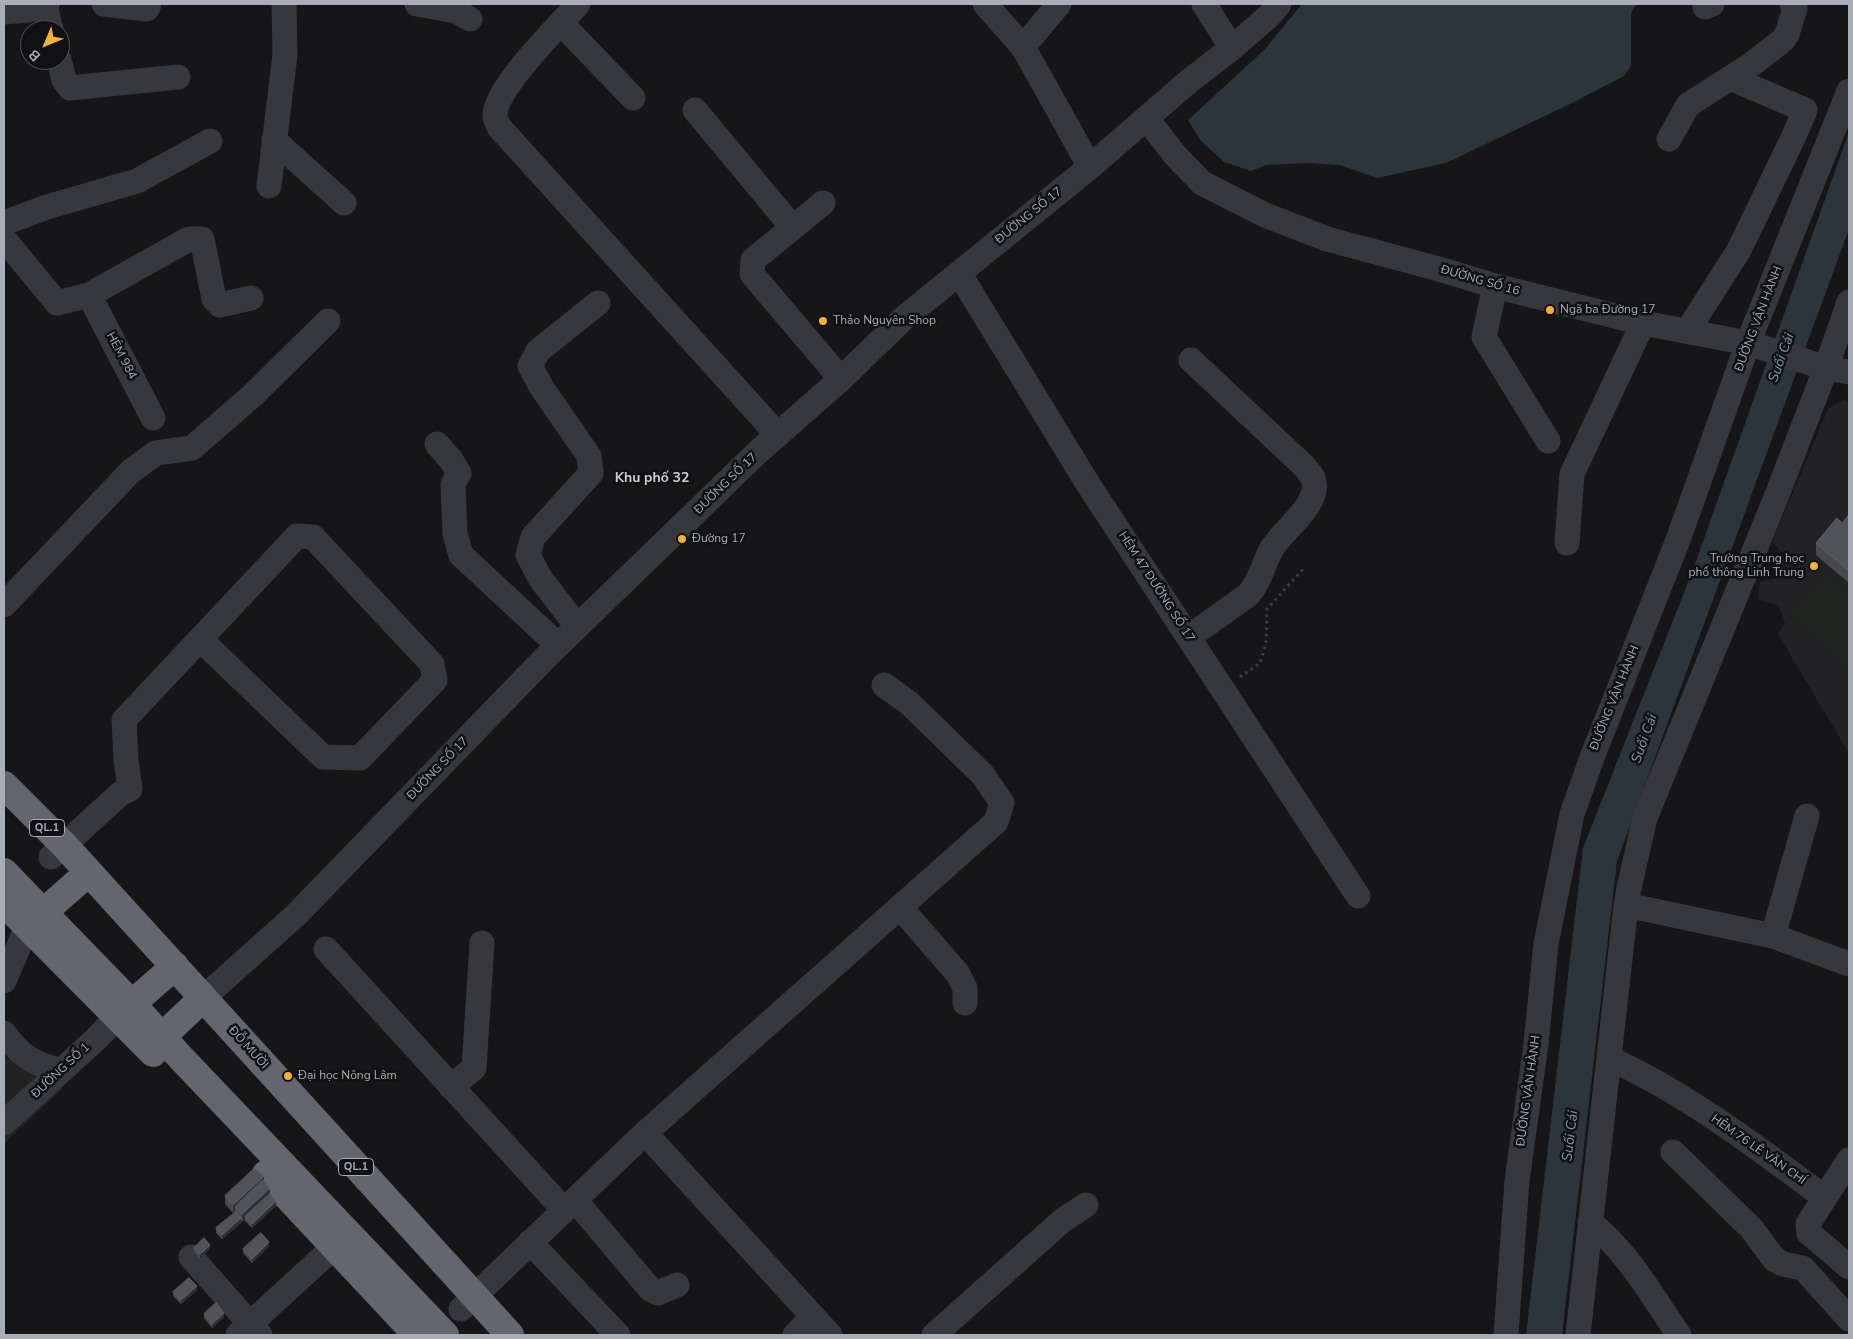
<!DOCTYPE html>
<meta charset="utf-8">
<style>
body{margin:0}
#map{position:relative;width:1853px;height:1339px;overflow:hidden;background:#161618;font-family:"Nunito Sans",sans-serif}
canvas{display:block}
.frame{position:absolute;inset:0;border:5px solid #a8adb8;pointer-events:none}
.north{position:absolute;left:20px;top:20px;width:50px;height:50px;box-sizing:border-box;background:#111113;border:1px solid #4d4f55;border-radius:50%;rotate:225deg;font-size:14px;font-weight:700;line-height:20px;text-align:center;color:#a8adb8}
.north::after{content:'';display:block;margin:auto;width:18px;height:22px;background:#f2b134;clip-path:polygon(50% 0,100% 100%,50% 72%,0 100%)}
</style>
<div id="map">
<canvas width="1853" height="1339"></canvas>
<div class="frame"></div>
<div class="north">B</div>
</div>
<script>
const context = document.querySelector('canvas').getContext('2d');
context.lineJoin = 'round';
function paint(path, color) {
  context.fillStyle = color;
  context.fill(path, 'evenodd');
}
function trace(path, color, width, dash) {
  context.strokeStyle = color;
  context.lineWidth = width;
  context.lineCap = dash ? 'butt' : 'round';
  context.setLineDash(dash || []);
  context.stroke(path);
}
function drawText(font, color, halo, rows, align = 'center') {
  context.font = font + ' "Nunito Sans",sans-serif';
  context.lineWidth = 5;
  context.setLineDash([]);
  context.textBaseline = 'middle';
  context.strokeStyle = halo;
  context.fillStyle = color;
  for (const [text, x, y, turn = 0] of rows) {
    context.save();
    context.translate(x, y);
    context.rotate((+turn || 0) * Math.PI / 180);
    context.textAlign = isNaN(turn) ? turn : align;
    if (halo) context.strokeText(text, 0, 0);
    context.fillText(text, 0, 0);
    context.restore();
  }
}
paint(new Path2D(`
 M 1843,400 L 1849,401 L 1849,753 L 1778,634 L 1785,623 L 1779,605 L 1758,600 L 1760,582 L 1775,578 L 1784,554 L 1772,542 L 1828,409 Z
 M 4,1056 L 63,1089 L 4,1144 Z`), '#222225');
paint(new Path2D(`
 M 1827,576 L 1849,596 L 1849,666 L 1792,616 Z`), '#1e261f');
paint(new Path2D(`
 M 1302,4 L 1636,4 L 1631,14 L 1631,66 L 1624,76 L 1570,104 L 1446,163 L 1377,178 L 1340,165 L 1307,163 L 1266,165 L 1251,171 L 1224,162 L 1200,140 L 1188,120 L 1264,50 Z
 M 1849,132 L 1849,229 L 1617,861 L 1562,1335 L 1526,1335 L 1583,848 L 1691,575 Z`), '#2c353c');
trace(new Path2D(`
 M 1240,677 L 1260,663 L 1266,644 L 1267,609 L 1305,567`), '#3d3f44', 3, [2.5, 4]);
trace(new Path2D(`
 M 104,4 L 147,9 L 149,4
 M 417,4 L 456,11 L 470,19
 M 578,4 C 559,26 494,89 495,116 C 495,120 498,124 499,127 L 778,435
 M 985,4 L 1023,47 L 1090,167
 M 1204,4 L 1232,48
 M 45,5 L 51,30
 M 1705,7 L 1712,4
 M 4,12 L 29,10 L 47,4
 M 561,23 L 633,98
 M 1023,47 L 1059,4
 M 59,60 L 64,80 L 70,88 L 178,77
 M 695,110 L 793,228
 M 1147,119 L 1175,155 L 1202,183 L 1265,215 L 1327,239 L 1439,269 L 1495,286 L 1643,323 L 1748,343 L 1826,368 L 1849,372
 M 1669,139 L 1688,105 L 1752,64 L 1783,40 L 1787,34 L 1795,8 L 1792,4
 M 274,140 L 344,203
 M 269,186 L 285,55 L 284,4
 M 823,203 L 753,260 L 752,274 L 841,379
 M 4,223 L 47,207 L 137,181 L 210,141
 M 4,239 L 57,303 L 89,295 L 189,239 L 202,239 L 214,299 L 220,305 L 251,298
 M 959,273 L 1088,484 L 1358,896
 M 1495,286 L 1484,337 L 1548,441
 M 89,295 L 153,418
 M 1688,330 L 1739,250 L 1793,138 L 1805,110 L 1730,78
 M 437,444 L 451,460 L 459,473 L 453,484 L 455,534 L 461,555 L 558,645
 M 1567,543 L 1572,474 L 1643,323
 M 4,605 L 131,471 L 156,453 L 192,448 L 253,395 L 328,321
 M 577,626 L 540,578 L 528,555 L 533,537 L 591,473 L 589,456 L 542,388 L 530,366 L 538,351 L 598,303
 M 1189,637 L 1248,595 C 1260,582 1263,565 1271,550 C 1281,531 1323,503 1313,478 C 1311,474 1306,469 1304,466 L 1191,360
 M 51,857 L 120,794 L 130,789 L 126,760 L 124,720 L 297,536 L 313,537 L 432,664 L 435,680 L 360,758 L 323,757 L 200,639
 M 1626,905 L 1773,936 L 1849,964
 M 900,907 L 958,974 L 965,988 L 965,1003
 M 1773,936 L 1807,816
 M 326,949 L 564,1210
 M 4,981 L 27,927
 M 203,998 L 296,915 L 548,655 L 759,451 L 841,379 L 905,317 L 1090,167 L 1188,82 L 1232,48 L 1270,15 L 1279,4
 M 4,1033 C 22,1058 33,1063 61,1071
 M 1609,1058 C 1687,1094 1757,1147 1825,1198
 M 451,1087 L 474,1068 L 482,943
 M 4,1123 L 96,1039 L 117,1017
 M 645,1133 L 830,1335
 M 1673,1152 L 1752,1229 L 1774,1259 L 1783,1264 L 1803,1268 L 1849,1319
 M 1849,1160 L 1808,1224 L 1809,1233 L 1849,1267
 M 575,1200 L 650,1289 L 658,1293 L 677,1285
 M 1590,1222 C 1628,1252 1652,1296 1679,1335
 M 530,1242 L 618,1335
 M 191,1257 L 260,1335
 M 461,1309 L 645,1133 L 996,822 L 1002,803 L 983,775 L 909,703 L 884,685
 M 238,1335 L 335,1246
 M 795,1335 L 812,1317
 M 934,1335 L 1063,1220 L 1086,1205
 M 1506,1335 L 1517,1181 L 1536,1044 L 1546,944 L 1572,814 L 1593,755 L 1678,540 L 1748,343 L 1849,91
 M 1578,1335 L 1626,905 L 1629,888 L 1645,818 L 1775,500 L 1826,368 L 1849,302`), '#37383d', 25);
trace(new Path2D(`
 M 4,785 L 65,846 L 510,1335
 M 4,872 L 132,1004 L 181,1058 L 445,1335
 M 4,903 L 153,1053
 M 29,925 L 88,873
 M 118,1016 L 175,966
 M 149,1049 L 203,998
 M 266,1174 L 417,1335`), '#63666e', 28);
paint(new Path2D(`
 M 1849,515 L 1849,583 L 1816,555 L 1816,543 L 1842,523 Z
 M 264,1181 L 270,1195 L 276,1206 L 252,1228 L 245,1221 L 245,1220 L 242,1222 L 241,1221 L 241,1223 L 222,1239 L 216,1233 L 216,1228 L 235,1213 L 235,1211 L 233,1213 L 225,1204 L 225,1196 Z
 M 269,1246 L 252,1263 L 243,1253 L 243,1249 Z
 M 194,1248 L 210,1249 L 200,1258 L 194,1252 Z
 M 197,1290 L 181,1304 L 173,1296 L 173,1292 Z
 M 204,1314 L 224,1317 L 212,1328 L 204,1318 Z`), '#47494d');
paint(new Path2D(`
 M 264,1176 L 264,1185 L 235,1207 L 235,1211 L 233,1213 L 233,1205 Z
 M 270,1188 L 270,1196 L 245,1217 L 245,1220 L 242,1222 L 242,1214 Z
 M 276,1201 L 276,1206 L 252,1228 L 252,1224 Z
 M 241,1218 L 241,1223 L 222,1239 L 222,1235 Z
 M 269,1242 L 269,1246 L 252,1263 L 252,1259 Z
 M 210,1245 L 210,1249 L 200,1258 L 200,1254 Z
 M 197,1286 L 197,1290 L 181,1304 L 181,1300 Z
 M 224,1313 L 224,1317 L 212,1328 L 212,1324 Z`), '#2f3033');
const building = new Path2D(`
 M 1849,515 L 1849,571 L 1816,543 L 1837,518 L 1842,523 Z
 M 255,1168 L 264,1176 L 233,1205 L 225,1196 Z
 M 263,1180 L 270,1188 L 242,1214 L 235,1207 Z
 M 270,1194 L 276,1201 L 252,1224 L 245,1217 Z
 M 236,1212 L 241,1218 L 222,1235 L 216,1228 Z
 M 261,1233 L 269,1242 L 252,1259 L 243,1249 Z
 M 204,1238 L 210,1245 L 200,1254 L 194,1248 Z
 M 189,1278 L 197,1286 L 181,1300 L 173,1292 Z
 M 216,1303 L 224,1313 L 212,1324 L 204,1314 Z`);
paint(building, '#525359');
trace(building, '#5f6168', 1);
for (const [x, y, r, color] of [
 [1550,310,5,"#f2b134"],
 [823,321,5,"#f2b134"],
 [682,539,5,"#f2b134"],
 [1814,566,5,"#f2b134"],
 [288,1076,5,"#f2b134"]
]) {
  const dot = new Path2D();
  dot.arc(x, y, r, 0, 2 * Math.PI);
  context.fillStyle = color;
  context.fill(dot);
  trace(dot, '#111113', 2);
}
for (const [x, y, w] of [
 [47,828,35],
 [356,1167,35]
]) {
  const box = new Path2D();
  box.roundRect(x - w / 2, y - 8.5, w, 17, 4);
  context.fillStyle = '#111113';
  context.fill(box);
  trace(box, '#a8adb8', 1);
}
drawText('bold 11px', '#a8adb8', null, [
 ["QL.1",47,828],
 ["QL.1",356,1167]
]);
drawText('12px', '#a8adb8', '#111113', [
 ["ĐƯỜNG SỐ 17",1029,216,-39],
 ["ĐƯỜNG SỐ 16",1480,281,16],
 ["ĐƯỜNG VẬN HÀNH",1759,319,-69],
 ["HẺM 984",121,356,62],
 ["ĐƯỜNG SỐ 17",726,484,-44],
 ["HẺM 47 ĐƯỜNG SỐ 17",1156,587,57],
 ["ĐƯỜNG VẬN HÀNH",1615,698,-68],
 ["ĐƯỜNG SỐ 17",438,769,-46],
 ["ĐỖ MƯỜI",248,1048,48],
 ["ĐƯỜNG SỐ 1",61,1071,-43],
 ["ĐƯỜNG VẬN HÀNH",1529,1091,-82],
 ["HẺM 76 LÊ VĂN CHÍ",1758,1150,35]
]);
drawText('12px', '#a8adb8', '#111113', [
 ["Ngã ba Đường 17",1560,310],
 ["Thảo Nguyên Shop",833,321],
 ["Đường 17",692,539],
 ["Trường Trung học",1804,559,"right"],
 ["phổ thông Linh Trung",1804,573,"right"],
 ["Đại học Nông Lâm",298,1076]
], 'left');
drawText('italic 14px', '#7f9bb3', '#111113', [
 ["Suối Cái",1782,358,-70],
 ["Suối Cái",1645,739,-70],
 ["Suối Cái",1571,1136,-83]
]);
drawText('bold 14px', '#c9ccd4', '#111113', [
 ["Khu phố 32",652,479]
]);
</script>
